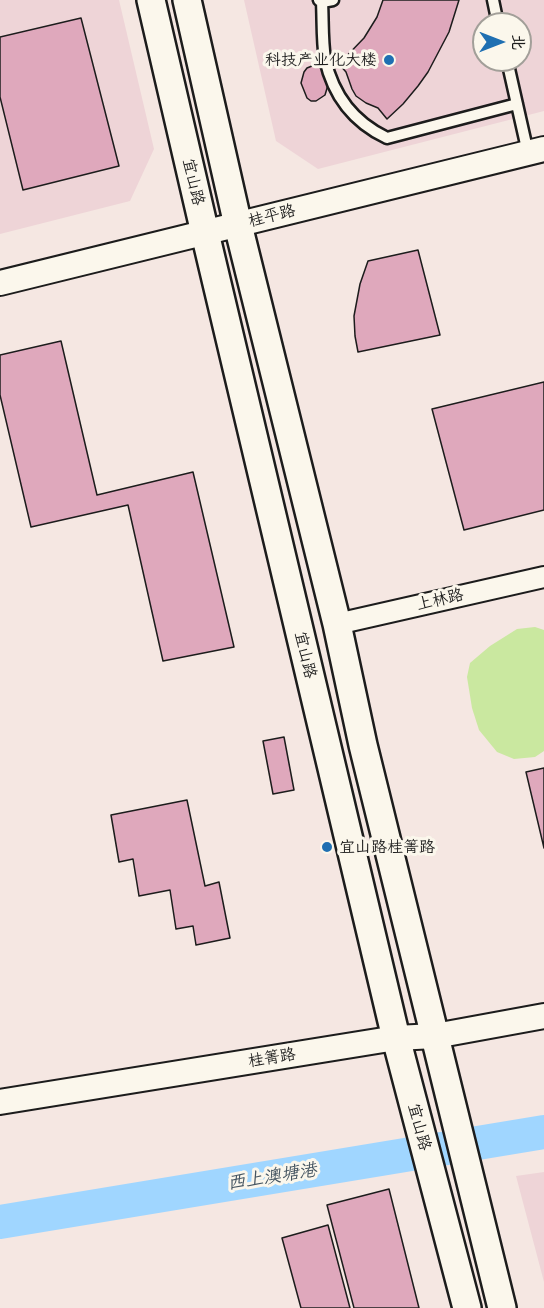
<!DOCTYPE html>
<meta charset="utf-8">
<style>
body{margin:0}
#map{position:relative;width:544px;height:1308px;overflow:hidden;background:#f5e7e2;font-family:"Comic Neue","LXGW WenKai TC",sans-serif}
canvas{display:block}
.north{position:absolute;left:472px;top:12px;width:60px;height:60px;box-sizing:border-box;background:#fbf7ec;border:2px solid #a29f99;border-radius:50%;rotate:90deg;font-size:16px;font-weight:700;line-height:24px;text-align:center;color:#1c1c1c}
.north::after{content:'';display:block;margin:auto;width:21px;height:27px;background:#1f6fb2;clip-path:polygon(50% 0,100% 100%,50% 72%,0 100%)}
</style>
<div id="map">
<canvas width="544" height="1308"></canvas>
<div class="north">北</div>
</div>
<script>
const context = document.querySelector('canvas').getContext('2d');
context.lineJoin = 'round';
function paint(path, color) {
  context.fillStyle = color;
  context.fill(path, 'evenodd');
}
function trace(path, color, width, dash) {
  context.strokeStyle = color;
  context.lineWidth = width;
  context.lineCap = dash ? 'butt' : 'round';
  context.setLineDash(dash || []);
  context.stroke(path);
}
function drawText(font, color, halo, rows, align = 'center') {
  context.font = font + ' "Comic Neue","LXGW WenKai TC",sans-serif';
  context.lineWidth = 6;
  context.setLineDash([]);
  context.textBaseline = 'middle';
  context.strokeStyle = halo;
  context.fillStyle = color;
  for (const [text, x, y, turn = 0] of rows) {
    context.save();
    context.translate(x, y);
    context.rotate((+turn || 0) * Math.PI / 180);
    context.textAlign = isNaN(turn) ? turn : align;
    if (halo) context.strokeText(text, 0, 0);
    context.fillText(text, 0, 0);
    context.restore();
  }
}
paint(new Path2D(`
 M 0,0 L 119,0 L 154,149 L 130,201 L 0,234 Z
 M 244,0 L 544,0 L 544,111 L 318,169 L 276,141 ZM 484,24 L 520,24 L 520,60 L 484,60 Z
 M 544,1172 L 544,1282 L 516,1176 Z`), '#eed4d7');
paint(new Path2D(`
 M 535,627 L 544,630 L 544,751 L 535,757 L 514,759 L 497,752 L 479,730 L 472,708 L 467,677 L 470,663 L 490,646 L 517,629 Z`), '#cae8a0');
trace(new Path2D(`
 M 0,1222 L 544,1132`), '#a0d6ff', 34);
const building = new Path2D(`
 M 383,0 L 459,0 L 449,32 L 428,72 L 418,86 L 403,104 L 387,119 L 378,108 L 366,103 L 356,96 L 352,89 L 346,72 L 339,64 L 364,38 L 377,17 Z
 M 81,18 L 119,166 L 23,190 L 0,97 L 0,37 Z
 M 312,66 L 317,66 L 321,68 L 325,73 L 328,85 L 325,95 L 316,101 L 311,101 L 307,98 L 301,83 L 304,72 L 307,68 Z
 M 418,250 L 440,335 L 358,352 L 355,336 L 354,316 L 360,284 L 368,261 Z
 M 61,341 L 97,495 L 193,472 L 234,647 L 163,661 L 128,505 L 31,527 L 0,395 L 0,355 Z
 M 544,382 L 544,510 L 464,530 L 432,409 Z
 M 284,737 L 294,790 L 273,794 L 263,741 Z
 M 544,768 L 544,848 L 526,772 Z
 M 187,800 L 205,886 L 219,882 L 230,938 L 196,945 L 193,926 L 176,929 L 170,890 L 139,896 L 133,859 L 119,862 L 111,815 Z
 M 389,1189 L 419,1308 L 354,1308 L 327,1205 Z
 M 328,1225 L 350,1308 L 301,1308 L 282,1238 Z`);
paint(building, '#dfa8bc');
trace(building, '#1c1c1c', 1.5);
const service = new Path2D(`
 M 319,0 L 322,2 L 333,0
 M 493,0 L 498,24
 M 322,2 C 323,21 322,40 325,59 C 333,95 353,122 387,138 L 517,104
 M 507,60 L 528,153`);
const minor = new Path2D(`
 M 337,624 L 544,577`);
const tertiary = new Path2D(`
 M 0,283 L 544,149
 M 0,1102 L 396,1038 L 435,1036 L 544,1016`);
const secondary = new Path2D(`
 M 151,0 L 205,233 L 396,1038 L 467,1308
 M 187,0 L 238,225 L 337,624 L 363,745 L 502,1308`);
trace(service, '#1c1c1c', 15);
trace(minor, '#1c1c1c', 24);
trace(tertiary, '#1c1c1c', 28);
trace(secondary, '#1c1c1c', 32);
trace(service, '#fbf7ec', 10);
trace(minor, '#fbf7ec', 20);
trace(tertiary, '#fbf7ec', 24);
trace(secondary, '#fbf7ec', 27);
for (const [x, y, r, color] of [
 [389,60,6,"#1f6fb2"],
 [327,847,6,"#1f6fb2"]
]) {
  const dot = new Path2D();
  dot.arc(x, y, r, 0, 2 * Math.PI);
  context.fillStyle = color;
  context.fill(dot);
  trace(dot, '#fbf7ec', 2);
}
drawText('16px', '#1c1c1c', '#fbf7ec', [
 ["科技产业化大楼",377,60],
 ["宜山路桂箐路",339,847,"left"]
], 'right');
drawText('16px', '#1c1c1c', '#fbf7ec', [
 ["宜山路",193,182,77],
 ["桂平路",272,216,-14],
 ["上林路",440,600,-13],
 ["宜山路",305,655,77],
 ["桂箐路",272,1058,-9],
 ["宜山路",419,1127,75]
]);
drawText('italic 18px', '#445460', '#fbf7ec', [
 ["西上澳塘港",272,1177,-9]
]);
</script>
